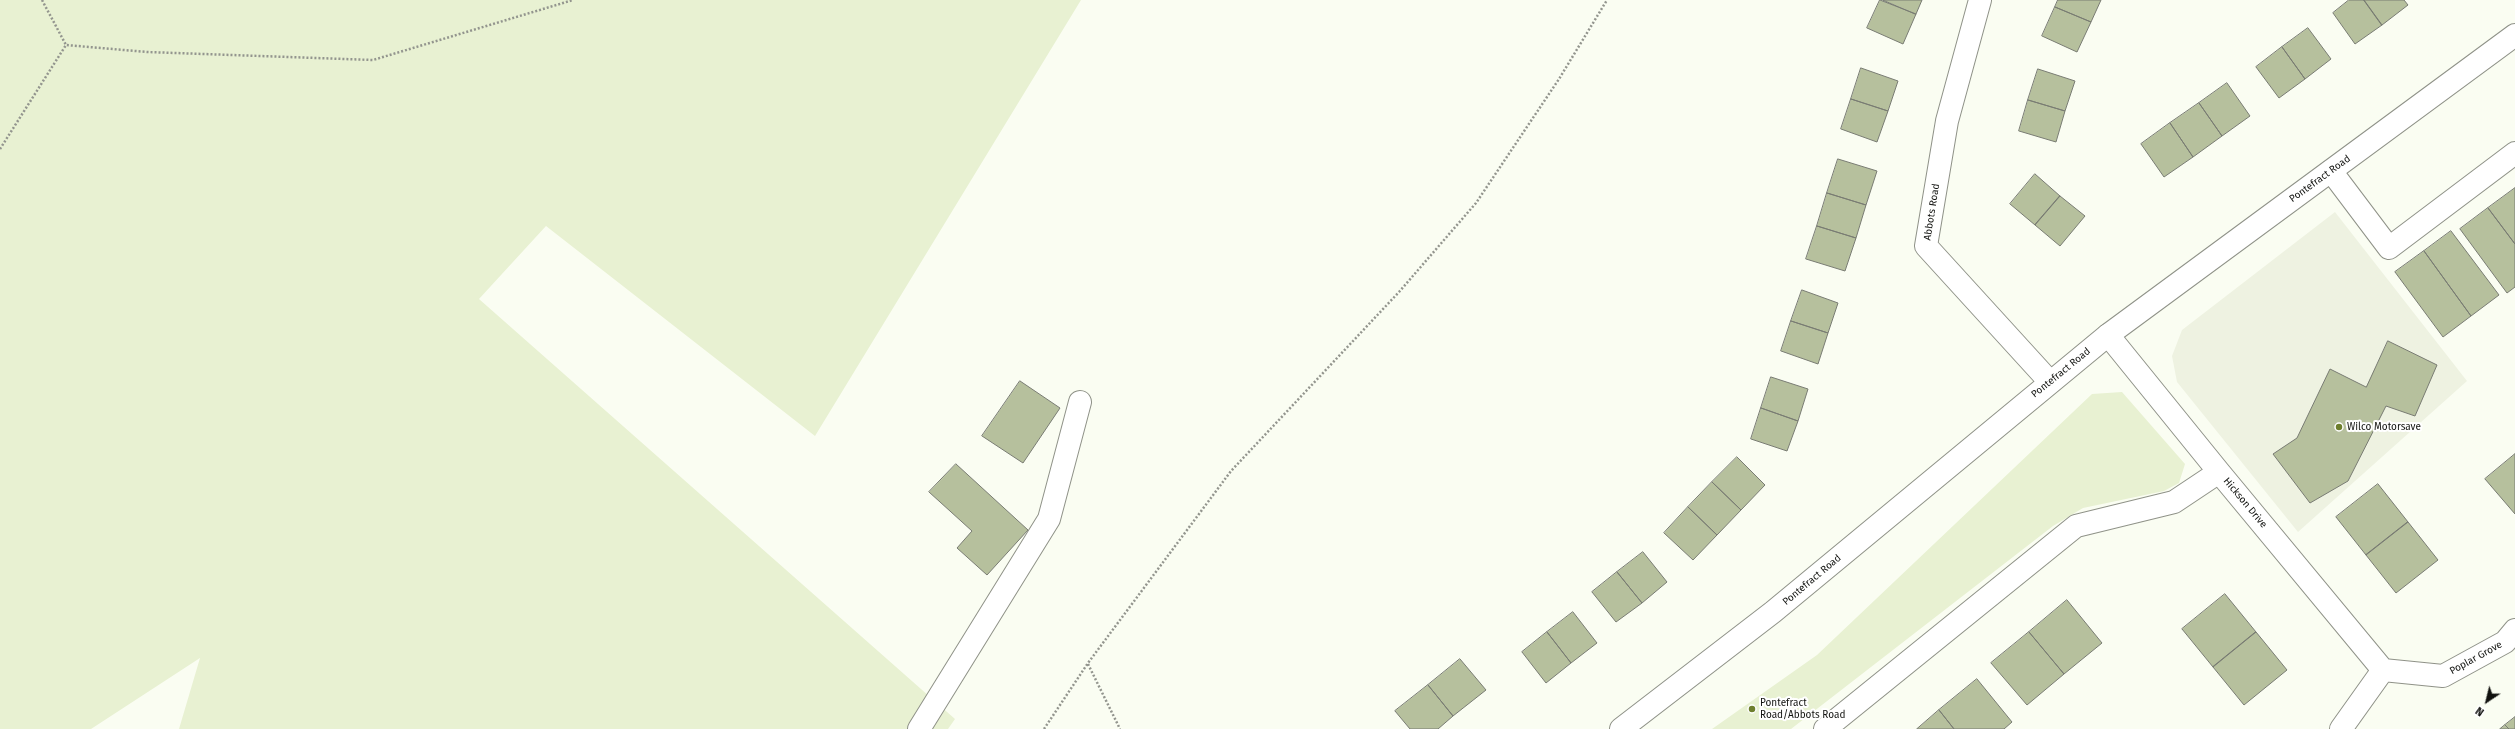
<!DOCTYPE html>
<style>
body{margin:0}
#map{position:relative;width:2515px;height:729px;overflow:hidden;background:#fafdf2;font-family:"Fira Sans",sans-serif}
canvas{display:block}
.north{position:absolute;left:2467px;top:681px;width:40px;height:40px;-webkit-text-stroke:3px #fff;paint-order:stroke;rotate:215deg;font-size:11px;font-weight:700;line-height:16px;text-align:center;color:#11120f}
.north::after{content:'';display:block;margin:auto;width:14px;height:18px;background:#11120f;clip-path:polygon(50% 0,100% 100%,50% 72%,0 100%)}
</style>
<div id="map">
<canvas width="2515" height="729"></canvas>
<div class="north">N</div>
</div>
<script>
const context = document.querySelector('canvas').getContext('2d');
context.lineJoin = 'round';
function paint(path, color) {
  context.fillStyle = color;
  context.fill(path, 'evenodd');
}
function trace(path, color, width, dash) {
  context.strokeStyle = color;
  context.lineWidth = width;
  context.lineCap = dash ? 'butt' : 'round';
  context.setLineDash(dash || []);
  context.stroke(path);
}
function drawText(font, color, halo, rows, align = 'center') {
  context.font = font + ' "Fira Sans",sans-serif';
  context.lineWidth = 4;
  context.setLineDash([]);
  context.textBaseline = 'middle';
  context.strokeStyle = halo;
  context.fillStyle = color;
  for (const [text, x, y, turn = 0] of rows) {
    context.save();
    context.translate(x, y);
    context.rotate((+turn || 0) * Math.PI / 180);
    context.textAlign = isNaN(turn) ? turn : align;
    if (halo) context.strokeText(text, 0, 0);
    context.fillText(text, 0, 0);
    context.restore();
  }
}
paint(new Path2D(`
 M 2335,212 L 2467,381 L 2298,532 L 2177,382 L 2172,356 L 2182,330 Z`), '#eef2e1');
paint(new Path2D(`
 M 0,0 L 1081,0 L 815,436 L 546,226 L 479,299 L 955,719 L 948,729 L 179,729 L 200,658 L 91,729 L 0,729 Z
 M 2122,392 L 2185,464 L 2179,483 L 2164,491 L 2083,508 L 2053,526 L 1791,729 L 1712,729 L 1817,655 L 2092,394 Z`), '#e8f1d2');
const building = new Path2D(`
 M 1880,0 L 1916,14 L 1903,44 L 1867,28 Z
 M 1883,0 L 1922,0 L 1916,14 Z
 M 2058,0 L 2101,0 L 2091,22 L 2055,7 Z
 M 2349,0 L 2364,0 L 2382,25 L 2355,44 L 2333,13 Z
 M 2364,0 L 2404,0 L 2408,5 L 2382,25 Z
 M 2055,7 L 2091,22 L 2077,52 L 2042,36 Z
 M 2308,28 L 2331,59 L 2305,79 L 2282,47 Z
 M 2282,47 L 2305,79 L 2279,98 L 2256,67 Z
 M 1861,68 L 1898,81 L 1888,111 L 1851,99 Z
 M 2038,69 L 2075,81 L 2065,111 L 2028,100 Z
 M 2227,83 L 2250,116 L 2222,136 L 2199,103 Z
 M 1851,99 L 1888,111 L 1877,142 L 1841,129 Z
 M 2028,100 L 2065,111 L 2056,142 L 2019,131 Z
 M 2199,103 L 2222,136 L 2193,157 L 2170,123 Z
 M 2170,123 L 2193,157 L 2164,177 L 2141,144 Z
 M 1838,159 L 1877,171 L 1866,205 L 1827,193 Z
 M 2035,174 L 2060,196 L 2035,225 L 2010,204 Z
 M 2515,188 L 2515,244 L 2488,208 Z
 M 1827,193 L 1866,205 L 1856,238 L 1817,226 Z
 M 2060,196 L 2085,216 L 2060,246 L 2035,225 Z
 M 2488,208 L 2515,244 L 2515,287 L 2507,293 L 2460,229 Z
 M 1817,226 L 1856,238 L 1845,271 L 1806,259 Z
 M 2451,231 L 2499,295 L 2471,316 L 2424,251 Z
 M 2424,251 L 2471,316 L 2443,337 L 2395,272 Z
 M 1802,290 L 1838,303 L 1828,333 L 1791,321 Z
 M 1791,321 L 1828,333 L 1818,364 L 1781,351 Z
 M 2388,341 L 2437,365 L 2415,416 L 2386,406 L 2348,481 L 2310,503 L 2273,454 L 2297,438 L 2330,369 L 2366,387 Z
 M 1771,377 L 1808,389 L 1798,421 L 1761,408 Z
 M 1020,381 L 1060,408 L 1023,463 L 982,436 Z
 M 1761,408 L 1798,421 L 1787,451 L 1751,439 Z
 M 2515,454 L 2515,514 L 2485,479 Z
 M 1737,457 L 1765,485 L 1741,510 L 1712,482 Z
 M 956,464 L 1028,530 L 987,575 L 957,548 L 972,531 L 929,492 Z
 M 1712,482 L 1741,510 L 1717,535 L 1688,507 Z
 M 2378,484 L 2408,522 L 2366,555 L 2336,517 Z
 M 1688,507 L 1717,535 L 1693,560 L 1664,533 Z
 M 2408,522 L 2438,560 L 2396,593 L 2366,555 Z
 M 1643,552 L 1667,582 L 1642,603 L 1617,572 Z
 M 1617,572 L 1642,603 L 1616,622 L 1592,592 Z
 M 2225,594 L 2256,632 L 2213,667 L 2182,629 Z
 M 2067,600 L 2102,643 L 2064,674 L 2029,632 Z
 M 1573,612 L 1597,643 L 1571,663 L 1547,632 Z
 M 1547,632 L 1571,663 L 1546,683 L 1522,652 Z
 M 2029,632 L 2064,674 L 2027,705 L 1991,663 Z
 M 2256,632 L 2287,670 L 2244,705 L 2213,667 Z
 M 1460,659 L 1486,690 L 1453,716 L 1428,685 Z
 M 1977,679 L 2012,722 L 2004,729 L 1954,729 L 1939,710 Z
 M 1428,685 L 1453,716 L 1438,729 L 1410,729 L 1395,711 Z
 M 1939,710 L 1954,729 L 1917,729 Z
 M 2515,717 L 2515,729 L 2509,729 L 2505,725 Z
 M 2505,725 L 2509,729 L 2500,729 Z`);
paint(building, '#b6c09d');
trace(building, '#797c73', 1);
const minor = new Path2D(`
 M 1980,0 L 1947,121 L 1926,246 L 2050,382
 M 2331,171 L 2389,248 L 2515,153
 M 2108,335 L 2219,472 L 2383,670
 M 2383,670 L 2443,676 L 2505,642 L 2515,630
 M 919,729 L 1049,519 L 1080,402
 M 1825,729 L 2076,526 L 2174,502 L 2219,472
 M 2341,729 L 2383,670`);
const highway = new Path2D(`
 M 1621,729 L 1773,612 L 2108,335 L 2515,35`);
trace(minor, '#8f9288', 24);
trace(highway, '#8f9288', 24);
trace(new Path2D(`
 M 42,0 L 66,45
 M 0,149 L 66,45 L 147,52 L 373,60 L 573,0
 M 1088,664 L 1120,729
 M 1044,729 L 1088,663 L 1231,471 L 1399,292 L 1476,203 L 1559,79 L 1607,0`), '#93958e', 2.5, [2, 2]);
trace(minor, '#fff', 22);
trace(highway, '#fff', 22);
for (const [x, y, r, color] of [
 [2339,427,4,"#6d7e2d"],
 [1752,709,4,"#6d7e2d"]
]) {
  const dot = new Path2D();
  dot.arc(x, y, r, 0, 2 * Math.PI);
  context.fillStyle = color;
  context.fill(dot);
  trace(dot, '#fff', 1.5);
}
drawText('10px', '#11120f', '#fff', [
 ["Pontefract Road",2320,179,-36],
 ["Abbots Road",1932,212,-81],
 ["Pontefract Road",2061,373,-39],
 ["Hickson Drive",2245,503,50],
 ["Pontefract Road",1812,580,-40],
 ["Poplar Grove",2476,658,-29]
]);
drawText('10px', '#11120f', '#fff', [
 ["Wilco Motorsave",2347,427],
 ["Pontefract",1760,703],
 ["Road/Abbots Road",1760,715]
], 'left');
</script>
